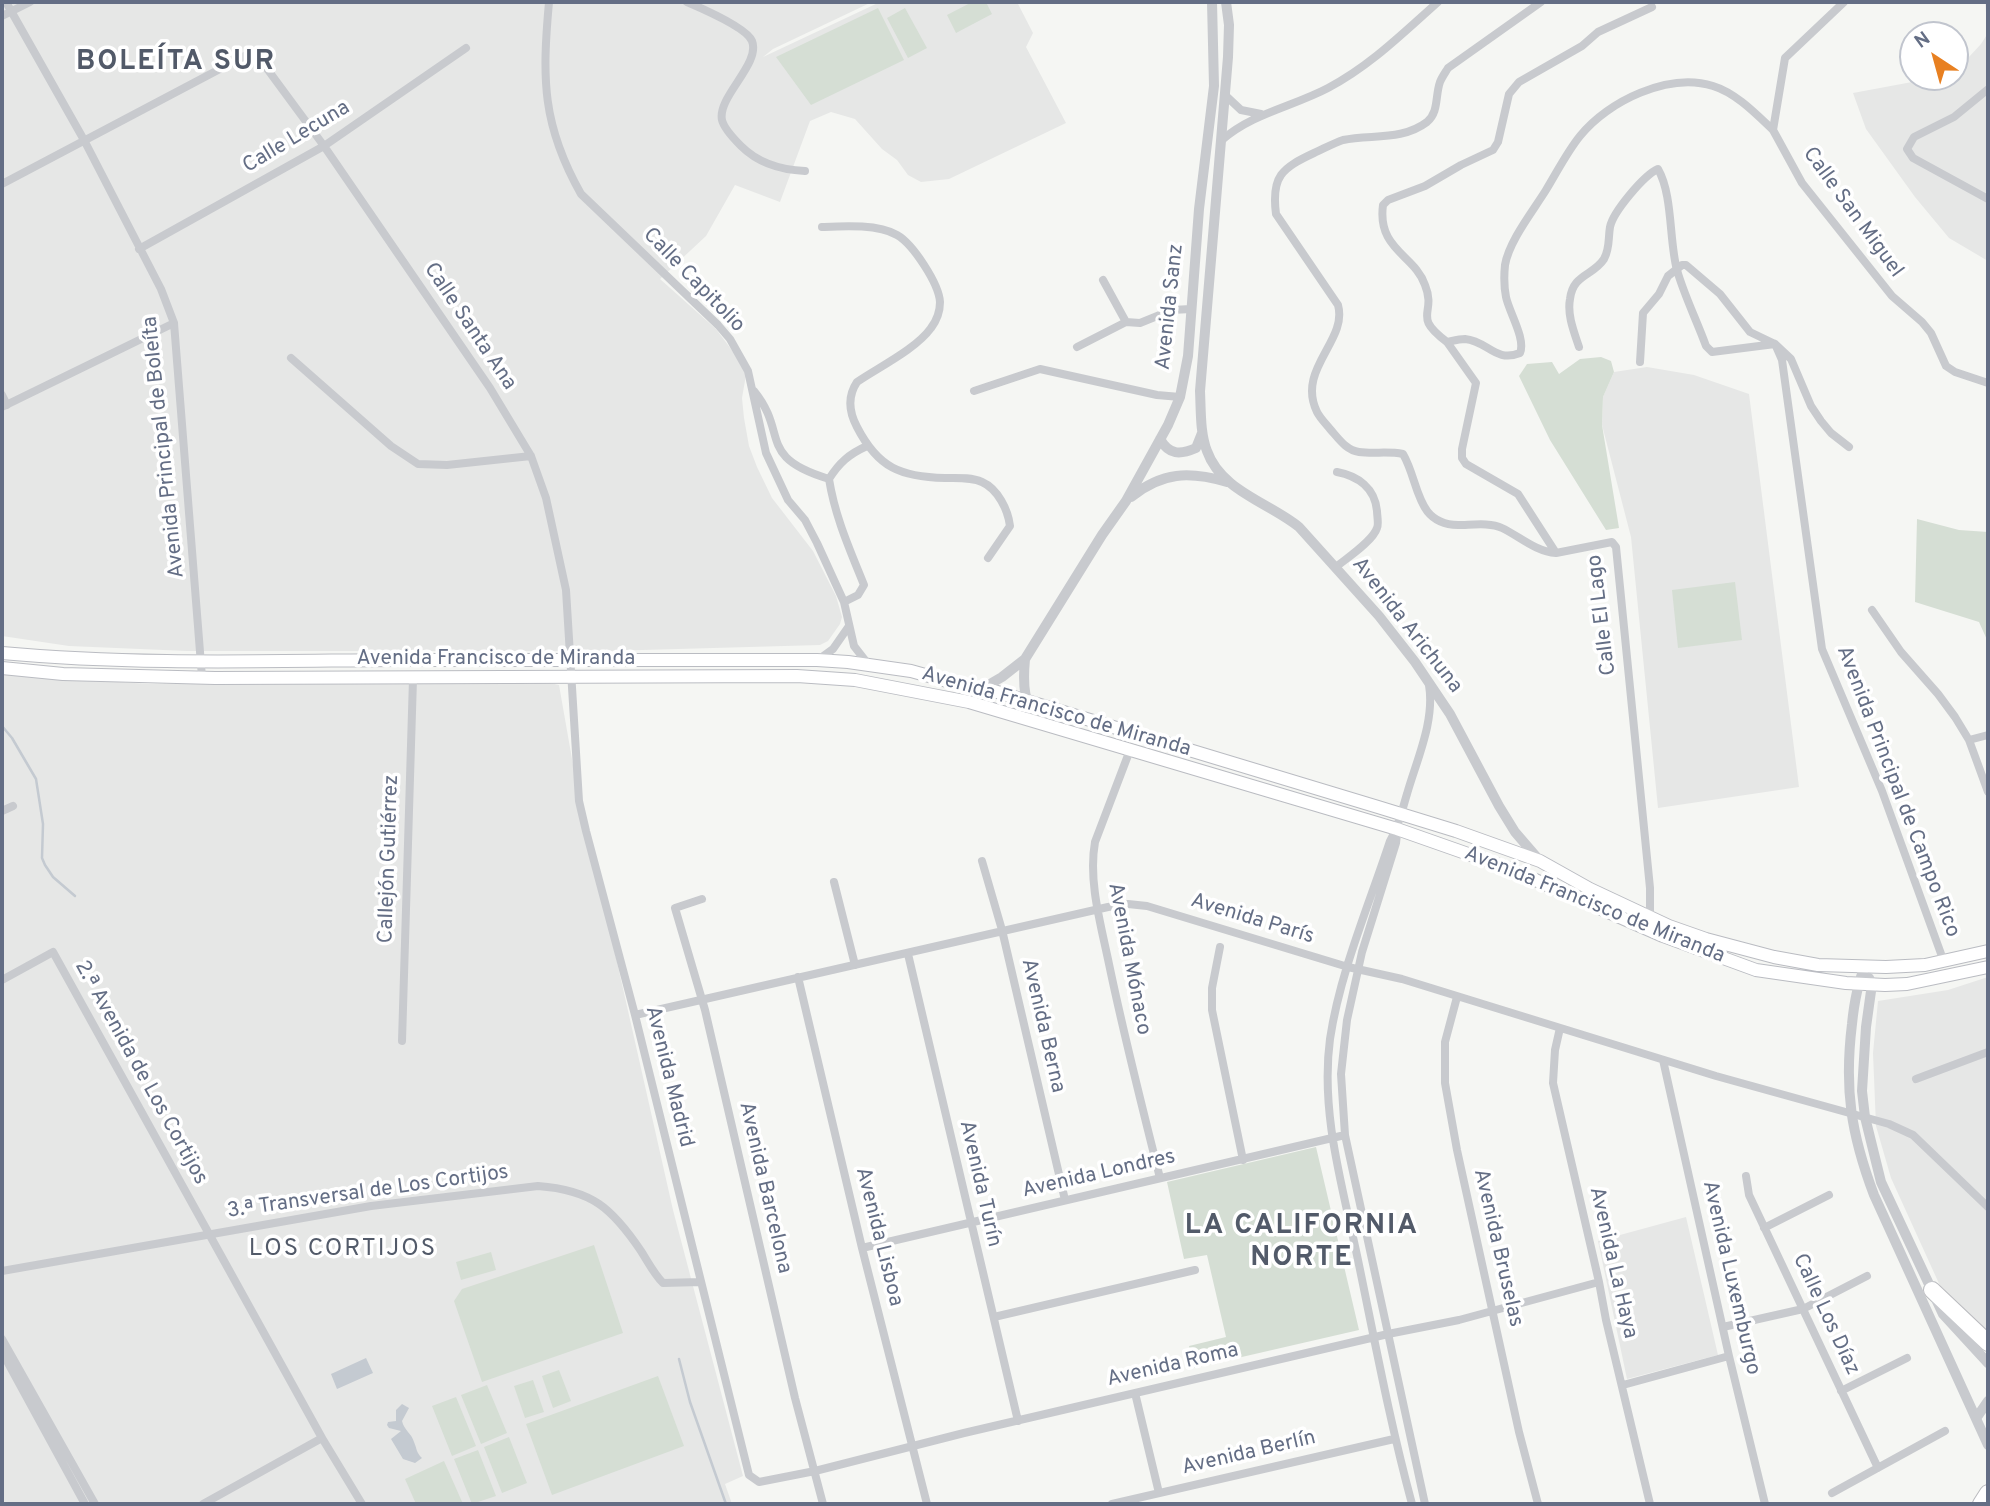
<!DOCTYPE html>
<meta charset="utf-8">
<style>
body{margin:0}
#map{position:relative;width:1990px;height:1506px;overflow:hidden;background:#f5f6f3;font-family:Overpass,sans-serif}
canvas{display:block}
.frame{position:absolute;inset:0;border:4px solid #646e85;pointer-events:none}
.north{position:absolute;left:1899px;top:21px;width:70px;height:70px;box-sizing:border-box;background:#fff;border:2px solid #c1c5ce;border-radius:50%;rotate:324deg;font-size:19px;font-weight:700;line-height:28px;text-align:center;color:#646e85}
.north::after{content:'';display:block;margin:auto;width:24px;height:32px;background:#e88021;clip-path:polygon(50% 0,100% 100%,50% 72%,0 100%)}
</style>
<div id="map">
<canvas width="1990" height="1506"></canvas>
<div class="frame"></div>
<div class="north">N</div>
</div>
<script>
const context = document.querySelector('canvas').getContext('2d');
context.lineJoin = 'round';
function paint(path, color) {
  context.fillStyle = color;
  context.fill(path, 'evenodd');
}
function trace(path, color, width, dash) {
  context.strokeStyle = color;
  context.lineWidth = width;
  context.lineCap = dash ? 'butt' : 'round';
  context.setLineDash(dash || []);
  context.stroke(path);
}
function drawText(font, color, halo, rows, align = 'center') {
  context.font = font + ' Overpass,sans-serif';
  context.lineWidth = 7;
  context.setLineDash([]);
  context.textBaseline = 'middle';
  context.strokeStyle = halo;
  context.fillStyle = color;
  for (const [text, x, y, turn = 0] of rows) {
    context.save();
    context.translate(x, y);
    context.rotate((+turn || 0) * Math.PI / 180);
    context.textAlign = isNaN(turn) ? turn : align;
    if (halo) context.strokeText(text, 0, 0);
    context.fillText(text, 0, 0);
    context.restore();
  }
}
paint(new Path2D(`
 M 2,2 L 872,2 L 773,49 L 763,57 L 880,2 L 1017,2 L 1033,33 L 1026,47 L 1066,123 L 949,179 L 921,182 L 908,175 L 897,160 L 882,149 L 855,119 L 831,112 L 810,121 L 780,202 L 735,185 L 706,236 L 660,279 L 716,329 L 740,361 L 746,375 L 742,398 L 744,418 L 749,446 L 757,467 L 772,498 L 813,551 L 836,596 L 842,617 L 840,624 L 828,641 L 820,645 L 607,651 L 187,651 L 69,646 L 2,636 Z
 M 1985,2 L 1988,2 L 1988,261 L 1949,238 L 1915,197 L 1866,129 L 1853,93 L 1939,77 L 1955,77 L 1955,72 L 1981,44 L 1988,33 Z
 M 1647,367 L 1694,375 L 1749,394 L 1799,787 L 1658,808 L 1631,537 L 1602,425 L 1603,397 L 1614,372 Z
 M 2,674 L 149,684 L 550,683 L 559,685 L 575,776 L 673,1210 L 743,1476 L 725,1484 L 732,1504 L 2,1504 Z
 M 1988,977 L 1988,1334 L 1941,1288 L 1891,1178 L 1876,1126 L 1873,1053 L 1878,1001 L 1948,990 Z
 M 1686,1217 L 1718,1355 L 1627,1379 L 1598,1241 Z`), '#e6e7e6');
paint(new Path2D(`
 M 972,2 L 986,2 L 992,14 L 956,33 L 947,15 Z
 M 878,8 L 904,60 L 811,105 L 776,57 Z
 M 905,8 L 927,48 L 908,58 L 887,18 Z
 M 1601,357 L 1611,361 L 1614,372 L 1603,397 L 1602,425 L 1619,528 L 1606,530 L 1550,440 L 1519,376 L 1527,364 L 1552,362 L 1559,374 L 1580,359 Z
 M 1917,519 L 1959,530 L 1988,532 L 1988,642 L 1979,622 L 1915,602 Z
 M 1735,582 L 1742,640 L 1678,648 L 1672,590 Z
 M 1316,1147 L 1359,1330 L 1194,1368 L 1189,1346 L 1226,1337 L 1207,1255 L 1184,1259 L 1167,1182 Z
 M 594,1245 L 623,1333 L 482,1382 L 454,1301 L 462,1289 Z
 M 491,1252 L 496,1270 L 461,1280 L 456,1262 Z
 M 559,1370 L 571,1401 L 553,1408 L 542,1376 Z
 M 658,1376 L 684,1446 L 552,1495 L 526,1424 Z
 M 533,1380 L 544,1412 L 525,1418 L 514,1386 Z
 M 487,1385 L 507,1433 L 481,1444 L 461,1395 Z
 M 456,1397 L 476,1446 L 452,1456 L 432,1406 Z
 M 509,1437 L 527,1483 L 502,1493 L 484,1447 Z
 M 478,1450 L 496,1496 L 472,1504 L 454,1459 Z
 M 444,1461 L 463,1504 L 416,1504 L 405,1479 Z`), '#d5ded4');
paint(new Path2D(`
 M 366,1358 L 373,1373 L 337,1389 L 331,1374 Z
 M 402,1404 L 409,1408 L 402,1421 C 404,1430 412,1434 414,1442 C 417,1449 416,1452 422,1458 L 415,1463 L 403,1459 L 391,1439 L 401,1431 L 389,1428 L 387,1425 L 388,1422 L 396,1421 L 396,1410 Z`), '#c4cad1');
trace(new Path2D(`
 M 2,726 L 12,738 L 36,779 L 43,824 L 42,858 L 45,865 L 53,877 L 75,896
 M 679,1359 L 690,1402 L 726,1504`), '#c4cad1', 2.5);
const secondary = new Path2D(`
 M 2,653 C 132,665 263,661 393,660 C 535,659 676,660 817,660 L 848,662 L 911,671 L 972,688 L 994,691 L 1378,807 L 1456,831 L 1540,861 L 1590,889 L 1669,926 L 1706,939 L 1774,957 L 1818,965 L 1886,967 L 1925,965 L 1988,951
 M 2,668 L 63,674 L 215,678 L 797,676 L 855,680 L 969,702 L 1397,829 L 1508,868 L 1663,936 L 1756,970 L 1846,983 L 1885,985 L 1907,984 L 1988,967`);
const motorway = new Path2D(`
 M 1932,1290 L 1988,1343
 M 1981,1504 L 1988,1493`);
trace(secondary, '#babcc2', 14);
trace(motorway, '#babbbf', 18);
trace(new Path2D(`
 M 6,2 L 84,140 L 161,289 L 174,323 L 202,677
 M 549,2 C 542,79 542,125 581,194 L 718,325 L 730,339 L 748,371 L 766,453 L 788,500 L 805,520 L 817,543 L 844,602 L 854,646 L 868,664
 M 687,2 C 701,8 747,28 752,41 C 761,64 717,97 722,120 C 724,129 735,140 741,146 C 758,163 782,170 805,171
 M 1541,2 L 1448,68 C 1445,73 1442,77 1440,82 C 1435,96 1439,112 1427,122 C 1402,141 1371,134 1343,140 C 1334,143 1323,149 1314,153 C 1282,168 1271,176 1276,214 L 1338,305 C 1348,341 1296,369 1317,412 C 1320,418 1326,424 1330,429 C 1339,439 1346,450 1359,452 C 1374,454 1388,451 1403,454 C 1420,483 1415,524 1458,525 C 1471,525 1490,522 1502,528 C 1519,536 1536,552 1556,553
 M 1844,2 L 1785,58 L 1773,130 L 1802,183 L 1892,296 L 1922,322 L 1931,333 L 1946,366 L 1955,372 L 1988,383
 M 2,16 L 30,2
 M 1987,90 L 1954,117 L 1914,137 L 1907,149 L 1913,158 L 1988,199
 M 1225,95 L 1241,110 L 1261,114
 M 1222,140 C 1253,113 1292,107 1328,88 C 1370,66 1403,33 1438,2
 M 2,184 L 254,51 L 324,146 L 490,388 L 531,456 L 546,498 L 566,590 L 579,801 L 586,831 L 635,1015 L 749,1475 L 759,1482 L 815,1471 L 964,1433 L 1388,1334 L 1459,1320 L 1599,1282
 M 822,227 C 844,226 878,224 897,235 C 913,244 939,284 940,302 C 940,312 937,320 931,328 C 916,349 879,367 857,382 C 847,397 849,412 857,427 C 878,468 901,477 945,478 C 957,478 971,477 982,482 C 998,489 1008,510 1010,526 L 988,558
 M 139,249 L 324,146 L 466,48
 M 1103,280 L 1126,322
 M 1447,342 C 1411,315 1437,315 1425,285 C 1415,255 1377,250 1383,205 L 1388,200 L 1425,186 L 1461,165 L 1493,150 L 1498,142 L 1509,94 L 1519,82 L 1582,46 L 1598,32 L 1652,7
 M 1775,344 L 1782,360 L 1822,649 L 1882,791 L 1944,962
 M 1077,347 L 1126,322 L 1140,323 L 1172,310 L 1191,309
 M 1579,347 C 1574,332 1567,315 1570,299 C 1573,274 1593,276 1604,259 C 1610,248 1608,239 1610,227 C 1613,212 1644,175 1658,169 C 1673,195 1669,241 1677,270 C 1684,295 1697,321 1706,346 L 1712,352 L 1775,344
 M 291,358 L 391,446 L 418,464 L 447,465 L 531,456
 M 1640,362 L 1643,313 L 1659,294 L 1668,276 L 1682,265 L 1686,265 L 1720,294 L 1750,332 L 1775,344 L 1791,359 L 1811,406 L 1821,421 L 1831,433 L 1849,447
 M 754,391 C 789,434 756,457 829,479 C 835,517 850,550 864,585 L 858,595 L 844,602
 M 974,391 L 1040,369 L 1157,395 L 1180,397
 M 2,395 L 7,405
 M 2,407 L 174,323
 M 829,479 C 839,463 849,454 867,446
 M 1336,567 C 1347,558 1373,541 1377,528 C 1379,524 1377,516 1377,511 C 1375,488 1358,476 1337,472
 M 1872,610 L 1901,652 L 1938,694 L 1955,717 L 1969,740 L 1988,792
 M 818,660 L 833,649 L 849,626
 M 1969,740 L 1988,735
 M 1130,750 L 1095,842 C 1088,881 1101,925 1109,964 C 1124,1036 1142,1107 1160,1178
 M 2,811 L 13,806
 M 1397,834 L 1396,843 L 1362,952 L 1347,1020 L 1341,1074 L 1345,1135 L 1425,1504
 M 982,861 L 1002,930 L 1065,1200
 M 834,882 L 855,965
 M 702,899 L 675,908 L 705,1010 L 795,1398 L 823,1504
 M 1650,917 L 1650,888 L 1616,547 L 1612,542 L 1556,553 L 1518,494 L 1466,464 L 1462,458 L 1462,449 L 1476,383 L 1447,342 C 1452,341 1459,339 1465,339 C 1488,341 1495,363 1520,353 C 1526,339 1509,312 1506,297 C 1504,287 1504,275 1505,265 C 1509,241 1533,211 1546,190 C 1557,172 1567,152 1580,136 C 1608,101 1669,72 1713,86 C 1736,93 1756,114 1773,130
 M 1220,947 L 1212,988 L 1212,1010 L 1243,1160
 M 908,954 L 1018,1421
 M 798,977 L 862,1248 L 927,1504
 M 2,980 L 53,952 L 322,1438 L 362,1504
 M 1457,997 L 1445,1042 L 1445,1083 L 1457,1150 L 1519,1432 L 1538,1504
 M 635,1015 L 1108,907 L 1128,904 L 1147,906 L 1348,967 L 1402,979 L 1716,1076 L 1889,1124 L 1913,1135 L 1988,1207
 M 1560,1028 L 1555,1050 L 1553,1083 L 1599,1282 L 1606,1320 L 1650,1504
 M 402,1041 L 413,679
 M 1663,1060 L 1729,1356 L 1765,1504
 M 1916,1079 L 1988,1052
 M 1746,1176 L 1749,1195 L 1878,1468
 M 1764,1228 L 1829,1195
 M 862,1248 L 1345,1135
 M 2,1271 L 371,1206 L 538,1186 C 592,1190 612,1208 641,1251 C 648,1262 654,1274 663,1283 L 700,1282
 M 994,1317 L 1195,1270
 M 1723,1327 L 1803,1309 L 1867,1276
 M 2,1339 L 95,1504
 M 2,1352 L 85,1504
 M 1623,1385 L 1729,1356
 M 1841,1391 L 1907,1358
 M 1135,1393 L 1159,1493
 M 1832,1493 L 1945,1431
 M 203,1504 L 322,1438
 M 1112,1504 L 1394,1439
 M 1412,1504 C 1390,1423 1375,1342 1358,1260 C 1343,1188 1320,1113 1330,1039 C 1340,972 1369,905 1390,841 C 1399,826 1402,810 1407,794 C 1417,759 1435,721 1429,685`), '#c8cace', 8);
trace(new Path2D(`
 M 1226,2 L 1229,25 L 1228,57 L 1200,391 C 1201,411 1200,433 1207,451 C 1221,491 1270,503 1299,527 L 1379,616 L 1415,662 L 1450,714 L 1499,806 L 1515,832 L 1540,861
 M 1160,439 C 1169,455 1180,455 1196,448 L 1202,433
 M 1131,497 C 1162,472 1189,471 1227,482
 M 1025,659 C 1023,680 1022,710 1043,723
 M 978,687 L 990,684 L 1002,677 L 1025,659 L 1102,535 L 1126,501 L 1168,425 L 1180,397 L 1188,356 L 1199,209 L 1214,86 L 1212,2
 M 1865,966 C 1857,985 1854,1004 1852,1024 C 1844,1089 1851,1134 1874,1195 L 1988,1445
 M 1869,978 L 1872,984 L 1866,1027 L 1862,1091 L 1865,1117 L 1881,1182 L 1943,1314 L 1988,1363
 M 1977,1417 L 1988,1401`), '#c8cace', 10);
trace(secondary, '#fff', 12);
trace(motorway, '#fff', 16);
drawText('21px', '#646e85', '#fff', [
 ["Calle Lecuna",297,138,-31],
 ["Calle San Miguel",1852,213,54],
 ["Calle Capitolio",693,281,46],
 ["Avenida Sanz",1171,307,-84],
 ["Calle Santa Ana",469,327,56],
 ["Avenida Principal de Boleíta",165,447,-96],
 ["Calle El Lago",1603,615,-97],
 ["Avenida Arichuna",1406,626,52],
 ["Avenida Francisco de Miranda",496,660],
 ["Avenida Francisco de Miranda",1056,713,16],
 ["Avenida Principal de Campo Rico",1897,792,69],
 ["Callejón Gutiérrez",390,859,-88],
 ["Avenida Francisco de Miranda",1594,906,22],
 ["Avenida París",1252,920,17],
 ["Avenida Mónaco",1128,959,79],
 ["Avenida Berna",1042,1026,77],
 ["2.ª Avenida de Los Cortijos",140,1073,61],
 ["Avenida Madrid",668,1077,76],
 ["Avenida Londres",1099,1175,-13],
 ["Avenida Turín",979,1184,77],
 ["Avenida Barcelona",764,1188,77],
 ["3.ª Transversal de Los Cortijos",368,1193,-8],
 ["Avenida Lisboa",878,1237,76],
 ["Avenida Bruselas",1497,1248,77],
 ["Avenida La Haya",1612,1263,77],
 ["Avenida Luxemburgo",1730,1278,77],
 ["Calle Los Díaz",1825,1315,65],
 ["Avenida Roma",1173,1366,-13],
 ["Avenida Berlín",1249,1454,-13]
]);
context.letterSpacing = '2px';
drawText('24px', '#525a69', '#fff', [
 ["LOS CORTIJOS",343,1250]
]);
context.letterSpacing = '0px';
context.letterSpacing = '2px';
drawText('bold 28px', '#525a69', '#fff', [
 ["BOLEÍTA SUR",176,63],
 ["LA CALIFORNIA",1302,1227],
 ["NORTE",1302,1259]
]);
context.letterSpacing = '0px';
</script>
